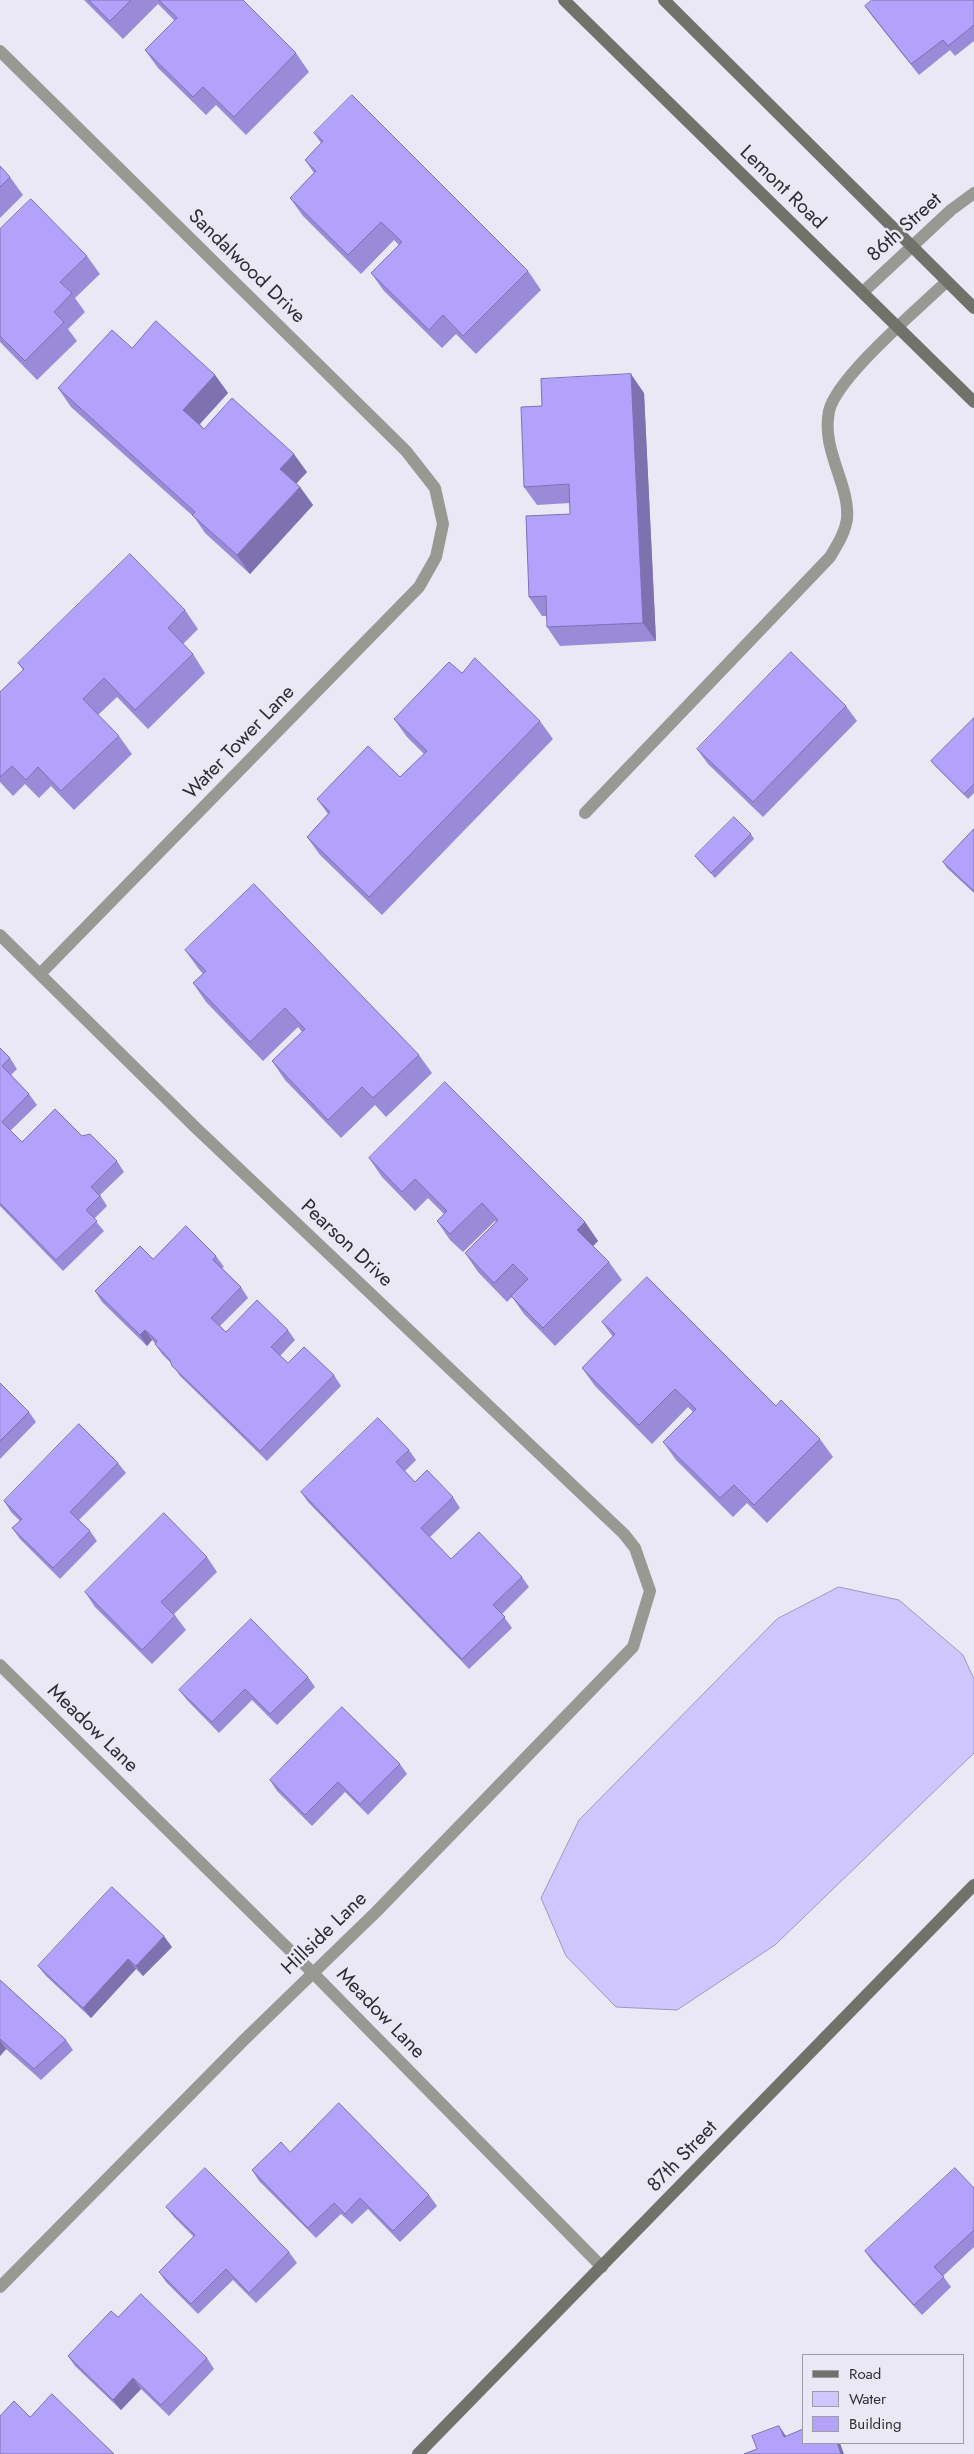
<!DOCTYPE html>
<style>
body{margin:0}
#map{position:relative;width:974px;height:2454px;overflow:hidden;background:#eae8f5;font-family:Jost,sans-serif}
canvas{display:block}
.legend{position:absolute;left:802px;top:2354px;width:162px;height:90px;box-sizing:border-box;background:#eae8f5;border:1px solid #9e9da7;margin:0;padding:6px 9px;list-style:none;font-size:15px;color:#2d2d32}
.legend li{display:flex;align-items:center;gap:10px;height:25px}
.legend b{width:25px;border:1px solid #9e9da7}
</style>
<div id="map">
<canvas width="974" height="2454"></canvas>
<ul class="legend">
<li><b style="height:6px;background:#71726a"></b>Road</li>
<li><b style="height:14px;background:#cec6fd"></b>Water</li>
<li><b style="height:14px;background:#b2a2fb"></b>Building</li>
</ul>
</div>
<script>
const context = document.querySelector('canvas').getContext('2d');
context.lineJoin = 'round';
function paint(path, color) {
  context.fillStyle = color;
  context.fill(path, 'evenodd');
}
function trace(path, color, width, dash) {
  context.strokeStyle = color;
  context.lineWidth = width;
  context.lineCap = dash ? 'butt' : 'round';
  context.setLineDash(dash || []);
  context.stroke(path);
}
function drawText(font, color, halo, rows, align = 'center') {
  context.font = font + ' Jost,sans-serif';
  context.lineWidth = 5;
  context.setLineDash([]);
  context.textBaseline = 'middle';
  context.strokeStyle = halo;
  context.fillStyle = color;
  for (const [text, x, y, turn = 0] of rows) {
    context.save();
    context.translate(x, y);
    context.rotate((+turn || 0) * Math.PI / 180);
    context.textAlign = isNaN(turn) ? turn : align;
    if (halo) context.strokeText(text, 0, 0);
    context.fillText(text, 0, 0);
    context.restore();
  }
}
const water = new Path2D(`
 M 839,1587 L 899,1600 L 963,1655 L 974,1679 L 974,1753 L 775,1945 L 677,2010 L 616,2007 L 566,1956 L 541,1898 L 579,1820 L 777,1619 Z`);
paint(water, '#cec6fd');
trace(water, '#9e98c0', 1);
trace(new Path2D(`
 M 585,813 L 830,557 C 837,545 845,533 847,519 C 850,484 821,451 829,411 C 837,377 918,309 946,282`), '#989993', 12);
trace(new Path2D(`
 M 0,51 L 406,451 L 435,488 L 443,524 L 436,557 L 419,587 L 40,974
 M 863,292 L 951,210 L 974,193
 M 0,935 L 195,1127 L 624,1534 L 635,1548 L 650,1591 L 633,1647 L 376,1912 L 244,2040 L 0,2287
 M 0,1665 L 313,1973 L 602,2267`), '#989993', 12);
trace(new Path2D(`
 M 564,0 L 974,402
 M 664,0 L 974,308
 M 418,2454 L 974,1885`), '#71726a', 12);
paint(new Path2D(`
 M 84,0 L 243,0 L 296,53 L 309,72 L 246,135 L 216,105 L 206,115 L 158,68 L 145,50 L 175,21 L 158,4 L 123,39 Z
 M 974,0 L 974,41 L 955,56 L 950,50 L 919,75 L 872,16 L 865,6 Z
 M 314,133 L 528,271 L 541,290 L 476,354 L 456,334 L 442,348 L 384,291 L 371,273 L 399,245 L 394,240 L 361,274 L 303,216 L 290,198 L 314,173 L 305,160 L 321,143 Z
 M 0,166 L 10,177 L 23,195 L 0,218 Z
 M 0,229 L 87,256 L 100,274 L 75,298 L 85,312 L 68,329 L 77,341 L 37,380 L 0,342 Z
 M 132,348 L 215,375 L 228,393 L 200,424 L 204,429 L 307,472 L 296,484 L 300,487 L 313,505 L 250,574 L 205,533 L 194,517 L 71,407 L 58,388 Z
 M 644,393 L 656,641 L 560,646 L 547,627 L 547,616 L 542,616 L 529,597 L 570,514 L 570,503 L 537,505 L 524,487 L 542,406 Z
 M 185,610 L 198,629 L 183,644 L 193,654 L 205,673 L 148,729 L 117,697 L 98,715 L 119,736 L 132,754 L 74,810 L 51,786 L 39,798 L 25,784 L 13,796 L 0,782 L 0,692 L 23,670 L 18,663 Z
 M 462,673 L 540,721 L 553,739 L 382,915 L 320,855 L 307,837 L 328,814 L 317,799 L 400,777 L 424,754 L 407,737 L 394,719 Z
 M 846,706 L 857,721 L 763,817 L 708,764 L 697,749 Z
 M 974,718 L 974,793 L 968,799 L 935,766 L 931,761 Z
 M 974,829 L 974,893 L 947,868 L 943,862 Z
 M 751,834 L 754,839 L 715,878 L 699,861 L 695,856 Z
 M 185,950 L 419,1055 L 432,1073 L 386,1117 L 375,1105 L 341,1138 L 285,1080 L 272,1061 L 302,1032 L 298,1027 L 263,1061 L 206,1002 L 193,983 L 203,974 L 198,968 Z
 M 0,1048 L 10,1058 L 17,1069 L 11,1075 L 29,1094 L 37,1105 L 10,1131 L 22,1142 L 82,1136 L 117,1161 L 124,1172 L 100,1195 L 107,1206 L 94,1219 L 104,1231 L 63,1271 L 0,1206 Z
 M 369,1158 L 585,1222 L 598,1241 L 593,1246 L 609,1262 L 622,1280 L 555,1346 L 524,1314 L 512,1297 L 507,1302 L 478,1272 L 465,1253 L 496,1222 L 495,1221 L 463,1252 L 450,1240 L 437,1221 L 444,1214 L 428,1198 L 415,1211 L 382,1177 Z
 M 216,1256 L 224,1267 L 222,1268 L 241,1287 L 248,1298 L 220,1326 L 226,1332 L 288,1330 L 295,1340 L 280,1356 L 288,1363 L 334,1375 L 341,1386 L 267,1461 L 180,1376 L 172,1364 L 162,1354 L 155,1344 L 155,1343 L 152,1340 L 147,1346 L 102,1302 L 95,1291 L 153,1259 Z
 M 602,1322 L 776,1406 L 820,1439 L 833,1457 L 767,1523 L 747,1503 L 733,1517 L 676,1460 L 663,1442 L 693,1412 L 688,1407 L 652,1444 L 595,1386 L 582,1368 L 613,1337 Z
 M 0,1383 L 29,1412 L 36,1422 L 0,1459 Z
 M 409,1450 L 416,1460 L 405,1471 L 415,1482 L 453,1497 L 460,1508 L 430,1537 L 451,1559 L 522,1577 L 529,1587 L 502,1614 L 512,1628 L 469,1669 L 308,1502 L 301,1492 Z
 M 118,1463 L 126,1473 L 79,1520 L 90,1531 L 97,1541 L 60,1579 L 20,1539 L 12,1528 L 20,1521 L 11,1512 L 4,1501 Z
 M 207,1557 L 217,1572 L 174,1614 L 186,1630 L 152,1664 L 95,1607 L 85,1592 Z
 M 308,1677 L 315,1687 L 277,1725 L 252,1700 L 219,1733 L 187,1700 L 179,1690 Z
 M 400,1764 L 407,1774 L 368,1815 L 345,1792 L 312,1826 L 277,1791 L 270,1780 Z
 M 172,1947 L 143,1976 L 136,1969 L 91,2018 L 46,1976 L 38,1966 Z
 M 0,1980 L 66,2040 L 73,2050 L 41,2080 L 6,2049 L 0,2056 Z
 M 290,2152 L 429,2195 L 437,2206 L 400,2242 L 368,2209 L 352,2224 L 341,2214 L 316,2238 L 259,2181 L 252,2170 Z
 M 974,2188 L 974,2247 L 943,2276 L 951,2287 L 922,2315 L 872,2261 L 865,2251 Z
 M 166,2207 L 289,2252 L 297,2263 L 256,2303 L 233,2280 L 198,2314 L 166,2282 L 159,2272 L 194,2237 L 174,2217 Z
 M 118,2317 L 207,2358 L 214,2369 L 169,2416 L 141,2389 L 121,2410 L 75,2366 L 68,2356 Z`), '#998bd8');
paint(new Path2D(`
 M 631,374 L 644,393 L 656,641 L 643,623 Z
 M 215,375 L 228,393 L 196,428 L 183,410 Z
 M 294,454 L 307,472 L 293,487 L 280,469 Z
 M 300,487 L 313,505 L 250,574 L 237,555 Z
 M 585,1222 L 598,1241 L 590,1249 L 577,1230 Z
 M 145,1330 L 152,1340 L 147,1346 L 140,1335 Z
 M 164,1936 L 172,1947 L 143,1976 L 136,1966 Z
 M 128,1959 L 136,1969 L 91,2018 L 83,2008 Z
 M 0,2040 L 6,2049 L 0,2056 Z
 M 133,2378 L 141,2389 L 121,2410 L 113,2400 Z
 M 779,2426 L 786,2436 L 784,2437 Z
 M 837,2443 L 840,2443 L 844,2454 L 841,2454 Z`), '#7d71b0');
const building = new Path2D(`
 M 89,0 L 131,0 L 110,21 Z
 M 159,0 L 243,0 L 296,53 L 234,117 L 203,87 L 193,97 L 145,50 L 177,18 Z
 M 872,0 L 974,0 L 974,25 L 948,46 L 943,40 L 911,64 L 865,6 Z
 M 352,95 L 528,271 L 463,336 L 443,315 L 429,330 L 371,273 L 402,242 L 381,222 L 348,255 L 290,198 L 316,171 L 305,160 L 323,141 L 314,133 Z
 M 0,166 L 10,177 L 0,187 Z
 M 31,199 L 87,256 L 60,282 L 72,293 L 54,312 L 64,322 L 25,361 L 0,336 L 0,229 Z
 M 156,321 L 215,375 L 183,410 L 204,429 L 232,398 L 294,454 L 280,469 L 300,487 L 237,555 L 192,515 L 195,512 L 58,388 L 112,330 L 132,348 Z
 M 631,374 L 643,623 L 547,627 L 546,596 L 529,597 L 526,516 L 570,514 L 569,484 L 524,487 L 521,407 L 542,406 L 541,379 Z
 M 130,554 L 185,610 L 168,628 L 193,654 L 135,710 L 104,678 L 83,699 L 119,736 L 61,791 L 38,767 L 26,780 L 12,766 L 0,777 L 0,692 L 24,669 L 18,663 Z
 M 791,652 L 846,706 L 753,802 L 697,749 Z
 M 475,658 L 540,721 L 369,897 L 307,837 L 330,812 L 317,799 L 368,746 L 400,777 L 427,751 L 394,719 L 449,662 L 462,673 Z
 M 974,718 L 974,784 L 964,794 L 931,761 Z
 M 734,817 L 751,834 L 711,873 L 695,856 Z
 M 974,829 L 974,891 L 943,862 Z
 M 254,884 L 419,1055 L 373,1098 L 362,1087 L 328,1120 L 272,1061 L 305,1029 L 285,1008 L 250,1042 L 193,983 L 206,971 L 185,950 Z
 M 0,1048 L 10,1058 L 2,1066 L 29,1094 L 2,1122 L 22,1142 L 55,1109 L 82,1136 L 90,1134 L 117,1161 L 91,1187 L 100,1196 L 86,1210 L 97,1221 L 56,1260 L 0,1203 Z
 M 445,1082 L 585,1222 L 577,1230 L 609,1262 L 543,1328 L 511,1296 L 528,1279 L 513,1264 L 494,1283 L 465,1253 L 498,1220 L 482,1203 L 450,1234 L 437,1221 L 447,1211 L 415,1179 L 402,1192 L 369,1158 Z
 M 186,1226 L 216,1256 L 213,1260 L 241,1287 L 211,1318 L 226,1332 L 257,1300 L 288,1330 L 271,1347 L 288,1363 L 304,1347 L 334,1375 L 260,1451 L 172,1366 L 170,1360 L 155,1344 L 157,1341 L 145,1330 L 140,1335 L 95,1291 L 140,1246 L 153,1259 Z
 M 647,1277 L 776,1406 L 781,1400 L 820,1439 L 754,1505 L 734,1485 L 720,1498 L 663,1442 L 696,1409 L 675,1389 L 639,1425 L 582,1368 L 615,1334 L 602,1322 Z
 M 0,1383 L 29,1412 L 0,1441 Z
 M 378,1418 L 409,1450 L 396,1462 L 415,1482 L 427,1470 L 453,1497 L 421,1528 L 451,1559 L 479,1532 L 522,1577 L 493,1605 L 505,1617 L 462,1659 L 301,1492 Z
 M 79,1424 L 118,1463 L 70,1512 L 90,1531 L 53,1568 L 12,1528 L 22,1519 L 4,1501 Z
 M 164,1513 L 207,1557 L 161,1602 L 175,1616 L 142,1650 L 85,1592 Z
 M 251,1619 L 308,1677 L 270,1714 L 245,1689 L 212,1722 L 179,1690 Z
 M 342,1707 L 400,1764 L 360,1804 L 338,1782 L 305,1815 L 270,1780 Z
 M 112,1887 L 164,1936 L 136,1966 L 128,1959 L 83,2008 L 38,1966 Z
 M 0,1980 L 66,2040 L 34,2069 L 0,2039 Z
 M 339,2103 L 429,2195 L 393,2231 L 360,2198 L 345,2214 L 334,2203 L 308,2228 L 252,2170 L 281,2142 L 290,2152 Z
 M 205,2168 L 289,2252 L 249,2293 L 226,2269 L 191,2304 L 159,2272 L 195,2235 L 166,2207 Z
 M 955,2168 L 974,2188 L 974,2230 L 934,2267 L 944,2277 L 914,2305 L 865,2251 Z
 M 141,2294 L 207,2358 L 161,2405 L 133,2378 L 113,2400 L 68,2356 L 111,2311 L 118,2317 Z
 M 52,2394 L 114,2454 L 0,2454 L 0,2416 L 14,2401 L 30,2417 Z
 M 779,2426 L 784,2437 L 803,2429 L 803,2443 L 837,2443 L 841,2454 L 744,2454 L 757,2449 L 752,2436 Z`);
paint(building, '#b2a2fb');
trace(building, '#7d71b0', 1);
drawText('20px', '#2d2d32', '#eae8f5', [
 ["Lemont Road",782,188,44],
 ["86th Street",905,228,-42],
 ["Sandalwood Drive",246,267,44],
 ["Water Tower Lane",240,743,-46],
 ["Pearson Drive",346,1244,43],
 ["Meadow Lane",92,1729,44],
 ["Hillside Lane",325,1934,-44],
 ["Meadow Lane",380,2014,46],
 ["87th Street",683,2157,-46]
]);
</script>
